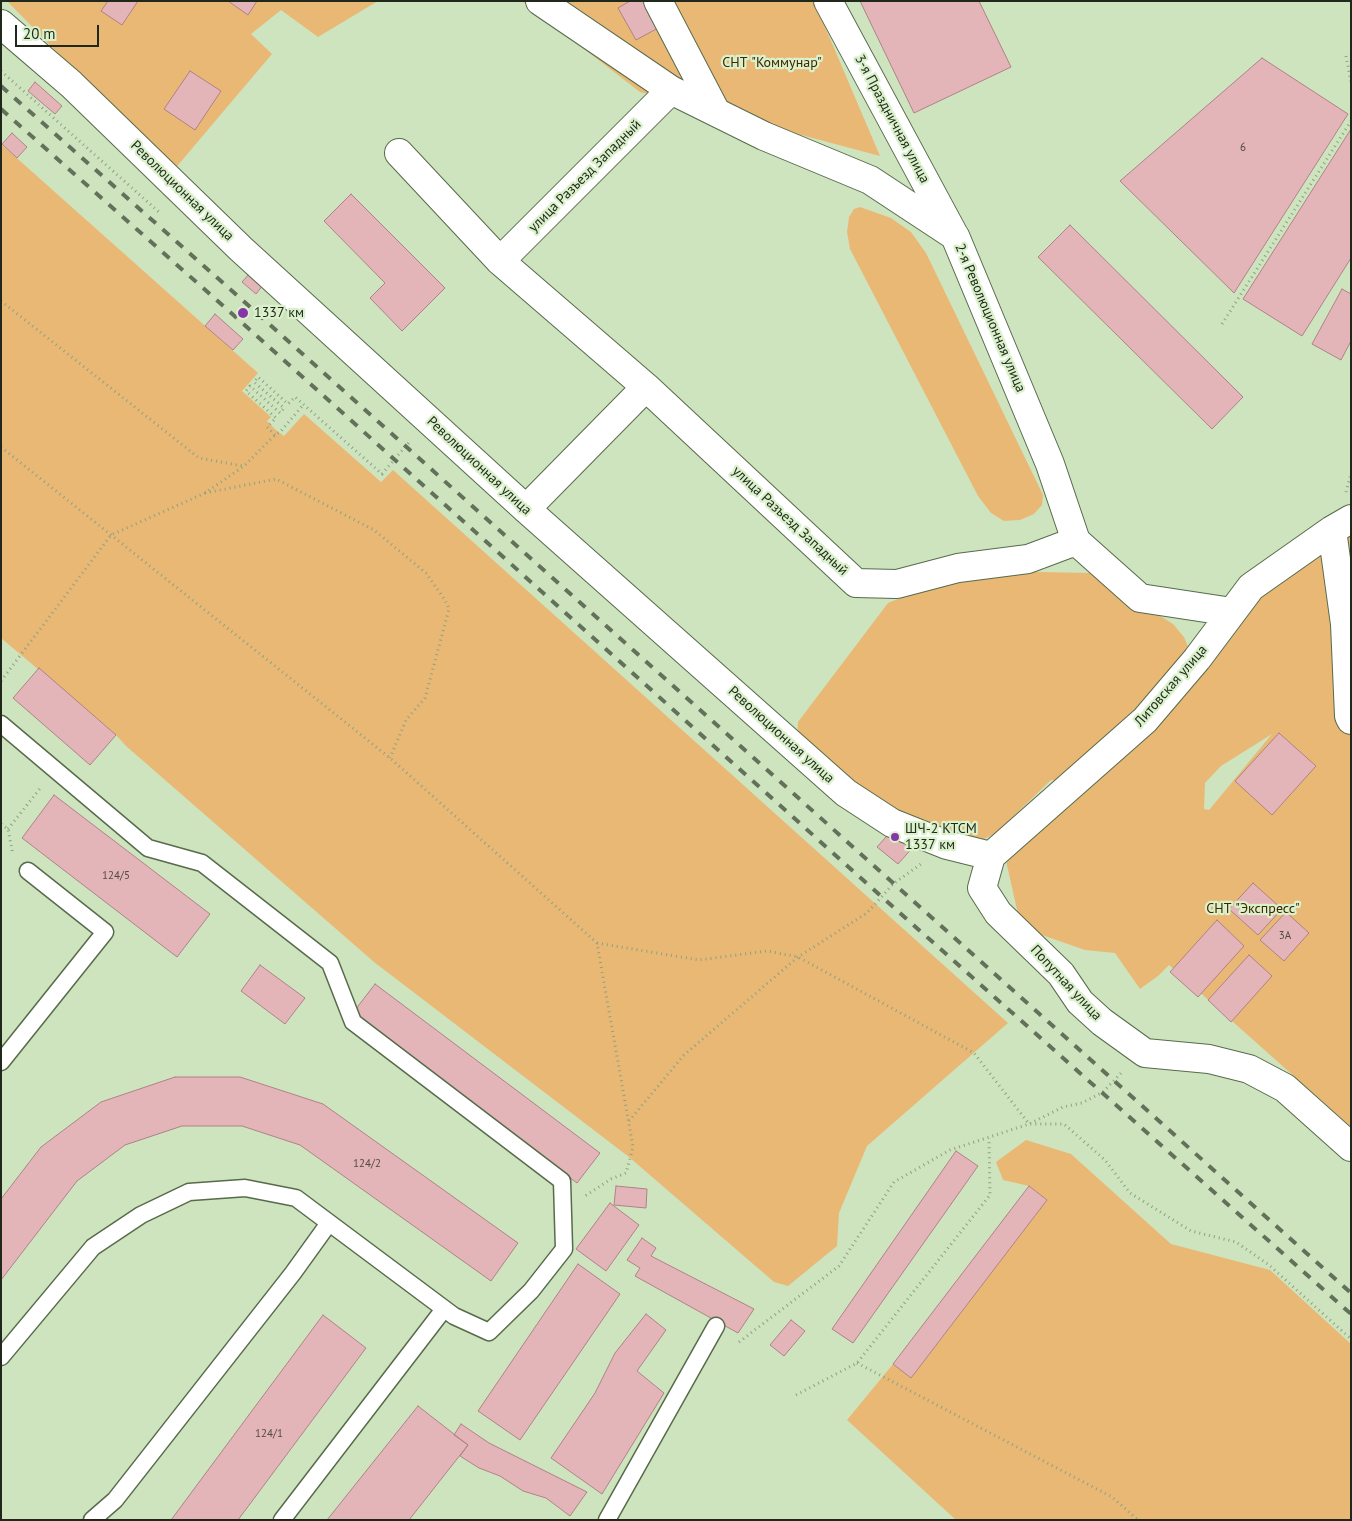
<!DOCTYPE html>
<html>
<head>
<meta charset="utf-8">
<style>
	body { margin:0 }
	#map { position:relative; width:1352px; height:1521px; overflow:hidden; background:#cde4bf; font-family:"PT Sans",sans-serif }
	canvas { display:block }
	.frame { position:absolute; inset:0; border:2px solid #1f281a; pointer-events:none }
	.scale { position:absolute; left:15px; top:25px; width:84px; height:22px; box-sizing:border-box; border:2px solid #1f281a; border-top:0; padding-left:6px; font-size:15px; line-height:18px; white-space:nowrap; color:#1f281a; -webkit-text-stroke:4px #daf1cc; paint-order:stroke }
</style>
</head>
<body>
<div id="map">
<canvas width="1352" height="1521"></canvas>
<div class="frame"></div>
<div class="scale">20 m</div>
</div>
<script>
const g = document.querySelector('canvas').getContext('2d');
g.lineJoin = 'round';
function paint(path, color) {
  g.fillStyle = color;
  g.fill(path, 'evenodd');
}
function poly(rows) {
  const path = new Path2D();
  for (const r of rows) {
    path.moveTo(r[0], r[1]);
    for (let i = 2; i < r.length; i += 2) path.lineTo(r[i], r[i + 1]);
  }
  return path;
}
function strokePath(path, color, width, dash) {
  g.strokeStyle = color;
  g.lineWidth = width;
  g.lineCap = dash ? 'butt' : 'round';
  g.setLineDash(dash || []);
  g.stroke(path);
}
function drawText(font, color, halo, rows, align = 'center') {
  g.font = font + ' "PT Sans",sans-serif';
  g.lineWidth = 4.5;
  g.setLineDash([]);
  g.textBaseline = 'middle';
  g.strokeStyle = halo;
  g.fillStyle = color;
  for (const [text, x, y, turn = 0] of rows) {
    g.save();
    g.translate(x, y);
    g.rotate((+turn || 0) * Math.PI / 180);
    g.textAlign = isNaN(turn) ? turn : align;
    if (halo) g.strokeText(text, 0, 0);
    g.fillText(text, 0, 0);
    g.restore();
  }
}
const green = poly([
	[7,1,378,1,318,37,281,10,251,34,272,54,173,171],
	[522,1,814,1,880,156,640,92],
	[1,144,258,373,242,391,271,417,267,421,276,430,284,436,304,414,381,482,393,470,1008,1023,867,1146,839,1213,837,1246,788,1286,774,1282,629,1157,374,962,126,746,116,735,1,638],
	[860,207,891,218,911,232,926,253,1043,495,1042,505,1034,514,1020,520,1004,521,991,513,978,496,850,249,847,232,849,217,854,209],
	[1351,529,1351,1127,1169,965,1158,976,1140,989,1115,953,1085,950,1039,934,1018,914,1006,861,1028,843,1073,794,1073,783,1051,780,996,833,984,839,967,841,892,823,797,740,798,722,888,603,946,580,993,571,1090,573,1129,601,1154,612,1173,624,1184,637,1190,651,1213,657,1210,610],
	[1272,734,1209,810,1204,809,1205,783,1221,766],
	[1026,1140,1071,1154,1171,1244,1270,1270,1351,1344,1351,1520,956,1520,847,1420,893,1364,911,1378,1047,1200,1029,1186,1003,1180,996,1162]
]);
const building = poly([
	[108,1,138,1,122,25,101,11,108,1],
	[228,1,257,1,248,15,228,1],
	[630,1,645,1,660,27,636,40,618,8,630,1],
	[860,1,979,1,1011,67,914,113,860,1],
	[1262,58,1348,114,1234,293,1120,181,1262,58],
	[190,71,221,91,195,130,164,109,190,71],
	[35,82,62,106,55,114,28,91,35,82],
	[1351,129,1351,258,1302,336,1243,299,1351,129],
	[12,133,27,147,17,158,2,144,12,133],
	[351,194,445,288,402,331,370,298,385,283,324,221,351,194],
	[1070,225,1243,397,1212,429,1038,257,1070,225],
	[250,273,263,285,256,294,242,282,250,273],
	[1342,289,1351,294,1351,341,1341,360,1312,344,1342,289],
	[215,314,243,339,233,350,205,326,215,314],
	[39,668,116,735,90,765,13,698,39,668],
	[1279,733,1316,766,1272,815,1235,781,1279,733],
	[54,795,210,914,177,957,22,838,54,795],
	[894,828,914,846,898,864,877,847,894,828],
	[1253,883,1282,909,1258,935,1229,909,1253,883],
	[1286,912,1309,933,1284,961,1260,940,1286,912],
	[1217,920,1244,946,1198,997,1170,972,1217,920],
	[1249,955,1272,976,1231,1022,1208,1000,1249,955],
	[260,965,305,998,285,1024,241,991,260,965],
	[375,984,600,1153,577,1183,352,1014,375,984],
	[175,1077,240,1077,323,1104,518,1243,491,1281,300,1145,242,1126,182,1126,125,1145,77,1181,1,1280,1,1199,41,1147,101,1102,175,1077],
	[956,1151,978,1166,853,1343,832,1329,956,1151],
	[616,1186,647,1189,646,1208,614,1205,616,1186],
	[1029,1186,1047,1200,911,1378,893,1364,1029,1186],
	[610,1203,639,1225,606,1271,576,1249,610,1203],
	[642,1238,656,1248,651,1256,754,1309,738,1333,635,1276,640,1268,627,1260,642,1238],
	[578,1264,620,1294,520,1440,478,1411,578,1264],
	[646,1314,666,1330,637,1371,664,1393,602,1494,551,1458,595,1393,615,1353,646,1314],
	[323,1315,366,1348,238,1520,171,1520,323,1315],
	[791,1320,805,1331,784,1356,770,1345,791,1320],
	[418,1406,468,1445,409,1520,327,1520,418,1406],
	[461,1424,489,1443,587,1492,570,1516,546,1498,523,1491,500,1476,479,1468,460,1456,468,1445,454,1435,461,1424]
]);
const path = poly([
	[1346,56,1351,82],
	[1,71,160,213],
	[1,301,199,458,243,466],
	[1222,324,1351,121],
	[275,435,267,427,276,418,246,391,250,386,280,413,284,408,254,382,258,377,288,404,295,397,382,474,411,440],
	[1,447,390,758,597,943,633,1147,626,1173,611,1179,585,1196],
	[1346,492,1351,474],
	[205,493,276,479,374,530,426,573,445,600,449,609,425,698,406,720,390,758],
	[1,681,111,535,205,493,244,466,275,435,281,431,304,404],
	[1,824,8,829,13,855],
	[8,829,42,786],
	[597,943,699,960,767,951,798,957,974,1053,1029,1124,1063,1107,1082,1103,1103,1092,1123,1071],
	[629,1121,684,1055,798,957,867,913,893,884,921,864],
	[739,1342,839,1266,894,1182,950,1150,1029,1124,1064,1124,1105,1160,1130,1193,1191,1231,1236,1242,1269,1265,1351,1339],
	[857,1363,1112,1497,1138,1520],
	[796,1395,857,1363,990,1195,989,1138]
]);
const service = poly([
	[1,724,148,848,202,863,330,963,353,1022,562,1181,564,1249,531,1291,489,1332,454,1316,296,1198,245,1188,189,1192,141,1215,93,1247,1,1357],
	[1,1062,105,932,28,871],
	[92,1520,115,1500,293,1273,329,1223],
	[282,1520,444,1309],
	[607,1520,716,1326]
]);
const minor = poly([
	[540,1,671,90,764,136,870,180,955,236,1050,464,1076,541,1140,598,1232,612],
	[658,1,716,112],
	[828,1,953,233],
	[1,24,71,84,241,249,526,509,846,793,892,823,947,845,991,856],
	[399,153,500,261,646,387,856,583,897,584,958,568,1028,559,1076,541],
	[500,261,671,90],
	[526,509,646,387],
	[1332,530,1345,624,1349,716,1351,720],
	[991,856,982,888,998,913,1061,974,1080,1002,1102,1022,1145,1053,1209,1059,1249,1069,1285,1088,1351,1147],
	[991,856,1145,720,1197,659,1251,587,1332,530,1351,519]
]);
const rail = poly([
	[1,86,249,306,1351,1293],
	[1,109,238,319,882,897,1351,1314]
]);
const markers = [
	[243,313,6,"#8537a7"],
	[895,837,5,"#8537a7"]
];
const numberNames = [
	["6",1243,148],
	["124/5",116,876],
	["3А",1285,936],
	["124/2",367,1164],
	["124/1",269,1434]
];
const parkNames = [
	["СНТ \"Коммунар\"",772,63],
	["СНТ \"Экспресс\"",1253,909]
];
const streetNames = [
	["3-я Праздничная улица",892,119,62],
	["улица Разъезд Западный",585,176,-45],
	["Революционная улица",182,191,44],
	["2-я Революционная улица",990,318,67],
	["Революционная улица",479,466,43],
	["улица Разъезд Западный",790,521,43],
	["Литовская улица",1171,686,-49],
	["Революционная улица",781,735,42],
	["Попутная улица",1066,983,47]
];
const poiNames = [
	["1337 км",254,313],
	["ШЧ-2 КТСМ",905,829],
	["1337 км",905,845]
];
paint(green, '#eab875');
paint(building, '#e4b5b8');
strokePath(building, '#ae8285', 1);
strokePath(service, '#576b4b', 19);
strokePath(minor, '#576b4b', 30);
strokePath(path, '#8ea083', 3, [1, 4]);
strokePath(service, '#fff', 16);
strokePath(minor, '#fff', 28);
strokePath(rail, '#63715a', 4, [9, 9]);
for (const [x, y, r, color] of markers) {
  const dot = new Path2D();
  dot.arc(x, y, r, 0, 2 * Math.PI);
  g.fillStyle = color;
  g.fill(dot);
  strokePath(dot, '#daf1cc', 2);
}
drawText('11px', '#504b42', null, numberNames);
drawText('14px', '#402700', '#daf1cc', parkNames);
drawText('14px', '#1f281a', '#daf1cc', streetNames);
drawText('14px', '#1f281a', '#daf1cc', poiNames, 'left');
</script>
</body>
</html>
